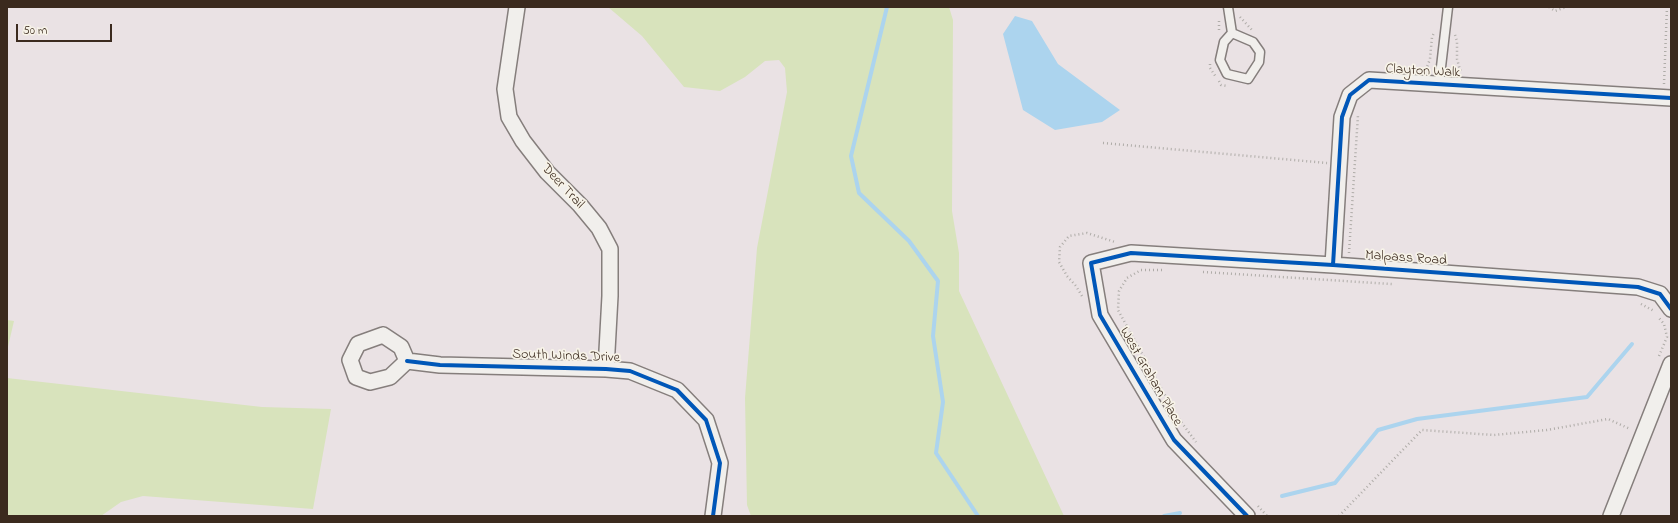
<!DOCTYPE html>
<html>
<head>
<meta charset="utf-8">
<style>
	body { margin:0 }
	#map { position:relative; width:1678px; height:523px; overflow:hidden; background:#eae2e4; font-family:"Indie Flower",sans-serif }
	canvas { display:block }
	.frame { position:absolute; inset:0; border:8px solid #3b2a1e; pointer-events:none }
	.scale { position:absolute; left:16px; top:24px; width:96px; height:18px; box-sizing:border-box; border:2px solid #3b2a1e; border-top:0; padding-left:5px; font-size:12px; line-height:14px; white-space:nowrap; color:#3b2a1e; -webkit-text-stroke:3px #f7f3e8; paint-order:stroke }
</style>
</head>
<body>
<div id="map">
<canvas width="1678" height="523"></canvas>
<div class="frame"></div>
<div class="scale">50 m</div>
</div>
<script>
const g = document.querySelector('canvas').getContext('2d');
g.lineJoin = 'round';
function paint(path, color) {
  g.fillStyle = color;
  g.fill(path, 'evenodd');
}
function poly(rows) {
  const path = new Path2D();
  for (const r of rows) {
    path.moveTo(r[0], r[1]);
    for (let i = 2; i < r.length; i += 2) path.lineTo(r[i], r[i + 1]);
  }
  return path;
}
function strokePath(path, color, width, dash) {
  g.strokeStyle = color;
  g.lineWidth = width;
  g.lineCap = dash ? 'butt' : 'round';
  g.setLineDash(dash || []);
  g.stroke(path);
}
function drawText(font, color, halo, rows, align = 'center') {
  g.font = font + ' "Indie Flower",sans-serif';
  g.lineWidth = 3.5;
  g.setLineDash([]);
  g.textBaseline = 'middle';
  g.strokeStyle = halo;
  g.fillStyle = color;
  for (const [text, x, y, turn = 0] of rows) {
    g.save();
    g.translate(x, y);
    g.rotate((+turn || 0) * Math.PI / 180);
    g.textAlign = isNaN(turn) ? turn : align;
    if (halo) g.strokeText(text, 0, 0);
    g.fillText(text, 0, 0);
    g.restore();
  }
}
const green = poly([
	[608,7,949,7,953,20,952,211,959,253,959,291,1064,516,751,516,747,505,745,398,757,248,787,92,785,68,779,60,765,61,745,77,720,91,684,87,642,36],
	[7,320,14,321,7,351],
	[7,378,262,407,331,409,313,509,143,496,121,502,101,516,7,516]
]);
const water = poly([
	[1015,16,1032,21,1058,64,1120,110,1102,122,1055,130,1023,110,1003,34]
]);
const stream = poly([
	[887,7,851,156,859,193,909,241,938,281,933,336,943,402,936,453,978,516],
	[1282,496,1335,483,1378,430,1417,419,1587,397,1632,344],
	[1164,516,1180,513]
]);
const path = poly([
	[1549,7,1555,11,1566,7],
	[1240,17,1252,30],
	[1219,21,1219,32],
	[1455,35,1457,41,1457,59,1460,70,1463,73],
	[1210,64,1210,68,1216,77],
	[1426,70,1430,59,1432,37,1434,33],
	[1219,81,1221,85,1227,86],
	[1664,84,1667,7],
	[1103,143,1327,163],
	[1349,253,1358,115],
	[1162,270,1141,270,1127,278,1119,291,1118,310,1166,397],
	[1203,272,1392,284],
	[1082,296,1076,286,1067,276,1059,262,1060,247,1069,236,1087,233,1115,242],
	[1641,304,1654,311],
	[1659,356,1667,337,1664,324,1659,318],
	[1179,419,1196,442],
	[1258,506,1267,516],
	[1339,516,1422,430,1494,435,1547,430,1608,419,1630,429]
]);
const service = poly([
	[1228,7,1232,33,1224,42,1220,60,1227,74,1248,79,1259,62,1260,52,1253,42,1232,33],
	[1439,84,1448,7]
]);
const minor = poly([
	[517,7,505,89,509,117,523,141,547,172,580,205,599,228,610,249,610,296,606,369],
	[1333,265,1342,117,1350,95,1369,80,1671,98],
	[383,335,401,347,407,361,390,377,370,382,356,377,350,360,358,344,383,335],
	[407,361,440,365,606,369,630,371,677,390,706,420,720,463,713,516],
	[1247,516,1174,440,1100,315,1091,263,1131,253,1333,265,1638,287,1660,294,1671,309],
	[1611,516,1671,364]
]);
const cycleway = poly([
	[1333,265,1342,117,1350,95,1369,80,1671,98],
	[407,361,440,365,606,369,630,371,677,390,706,420,720,463,713,516],
	[1247,516,1174,440,1100,315,1091,263,1131,253,1333,265,1638,287,1660,294,1671,309]
]);
const streetNames = [
	["Clayton Walk",1423,72,3],
	["Deer Trail",562,187,47],
	["Malpass Road",1406,259,4],
	["South Winds Drive",566,357,2],
	["West Graham Place",1150,377,60]
];
paint(green, '#d8e3bc');
paint(water, '#acd4ee');
strokePath(stream, '#acd4ee', 4);
strokePath(service, '#857e7c', 11);
strokePath(minor, '#857e7c', 18);
strokePath(path, '#afaca8', 2.5, [1, 3]);
strokePath(service, '#f1efec', 8);
strokePath(minor, '#f1efec', 15);
strokePath(cycleway, '#0057b8', 4);
drawText('14px', '#3b2a1e', '#f7f3e8', streetNames);
</script>
</body>
</html>
